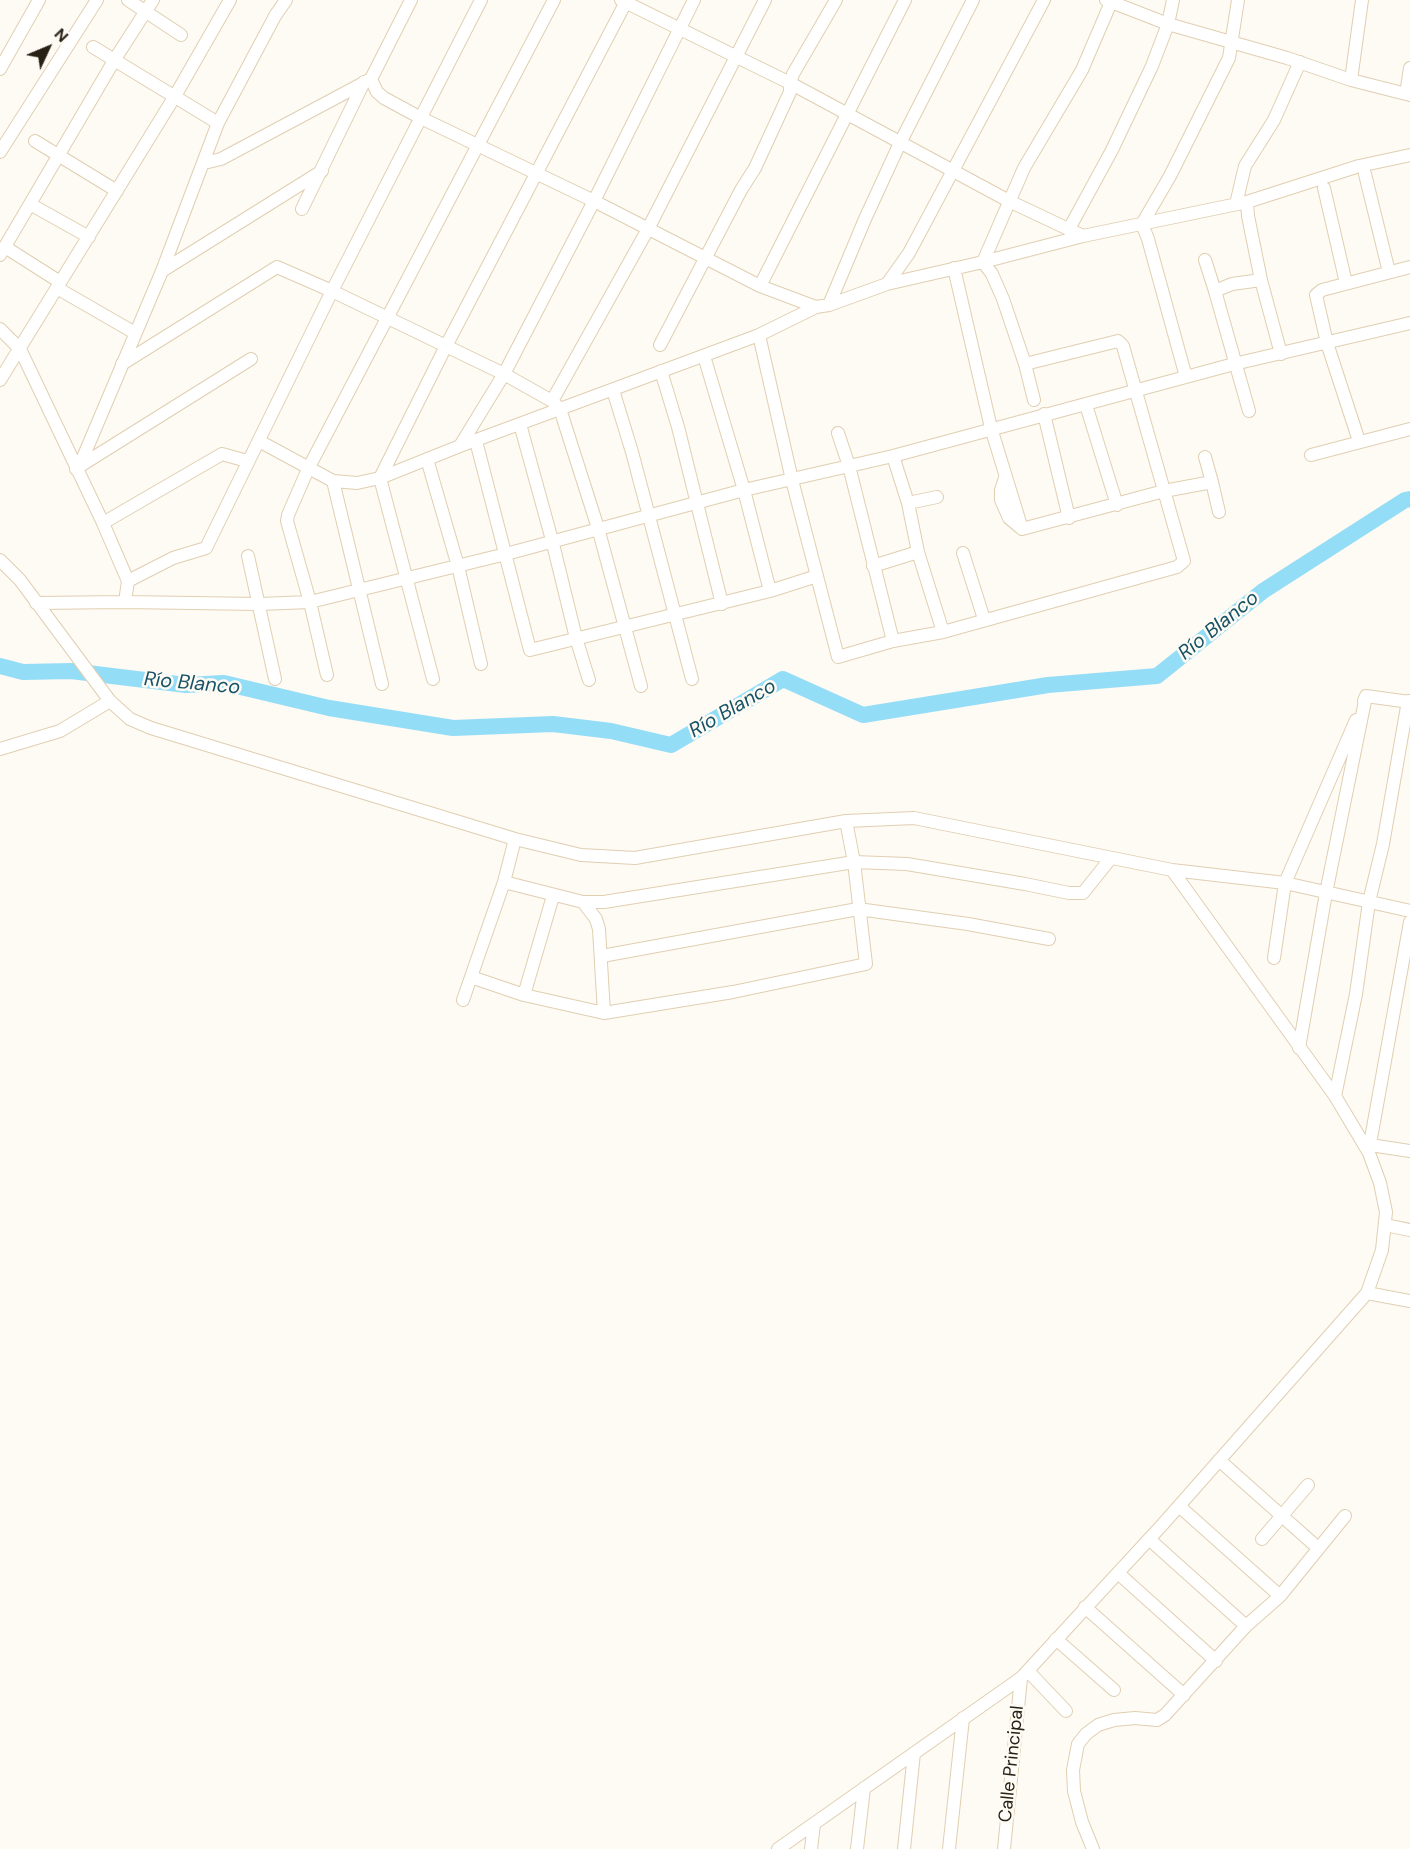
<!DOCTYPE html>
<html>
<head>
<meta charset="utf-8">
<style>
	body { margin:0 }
	#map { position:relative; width:1410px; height:1849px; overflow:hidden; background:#fefaf4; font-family:"DM Sans",sans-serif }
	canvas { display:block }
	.north { position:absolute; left:18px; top:18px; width:60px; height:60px; -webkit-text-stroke:4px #fefaf4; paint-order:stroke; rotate:46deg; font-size:16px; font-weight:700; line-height:24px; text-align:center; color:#272015 }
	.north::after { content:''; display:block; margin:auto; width:21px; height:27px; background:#272015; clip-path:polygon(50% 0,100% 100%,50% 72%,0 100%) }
</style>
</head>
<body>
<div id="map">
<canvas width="1410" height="1849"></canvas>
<div class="north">N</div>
</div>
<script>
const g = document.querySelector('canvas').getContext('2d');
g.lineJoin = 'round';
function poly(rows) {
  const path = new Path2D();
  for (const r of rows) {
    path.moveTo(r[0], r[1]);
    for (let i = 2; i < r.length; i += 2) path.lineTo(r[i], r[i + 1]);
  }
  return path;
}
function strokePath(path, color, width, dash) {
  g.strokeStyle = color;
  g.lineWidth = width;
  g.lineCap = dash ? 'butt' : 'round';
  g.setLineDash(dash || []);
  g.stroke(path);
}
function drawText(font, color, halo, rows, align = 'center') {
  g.font = font + ' "DM Sans",sans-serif';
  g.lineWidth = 5;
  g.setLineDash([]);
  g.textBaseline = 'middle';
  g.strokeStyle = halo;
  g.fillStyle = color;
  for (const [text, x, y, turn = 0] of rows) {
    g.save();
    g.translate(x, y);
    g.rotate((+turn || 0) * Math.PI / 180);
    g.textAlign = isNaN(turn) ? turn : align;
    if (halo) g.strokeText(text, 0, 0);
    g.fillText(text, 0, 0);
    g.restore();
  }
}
const river = poly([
	[0,666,23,672,71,671,186,685,224,683,329,708,453,728,553,724,611,731,671,745,783,679,863,715,1048,685,1157,676,1263,591,1405,500,1410,499]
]);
const minor = poly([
	[128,0,181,35],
	[621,0,790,83,1009,201,1083,236],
	[1106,0,1168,24,1287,58,1351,80,1410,95],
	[93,47,218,123],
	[0,69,39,0],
	[371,79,411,0],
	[1351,80,1362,0],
	[1406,94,1410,68],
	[35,141,117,191],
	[0,152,97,0],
	[204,163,221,159,371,79,377,92,384,98,421,118,594,201,760,286,816,307],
	[1365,174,1389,272],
	[1324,188,1346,283],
	[1247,202,1248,216,1261,280,1232,284,1215,291,1249,411],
	[30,204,89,237],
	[1236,204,1245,166,1274,120,1300,62],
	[302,209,364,82],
	[1069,229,1112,150,1152,66,1168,24,1173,0],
	[5,247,60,282],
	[0,255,115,59,153,0],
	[1205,260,1215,291],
	[954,268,991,428,1022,529],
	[162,271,322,171],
	[1261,280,1281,354],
	[887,284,909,253,1044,0],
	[760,286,905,0],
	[57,288,135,333],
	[829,305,865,219,900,143,973,0],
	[0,329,20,349,103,523,128,581,125,602],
	[759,335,792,480,838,657,893,641,943,632,1177,567,1184,561,1123,346,1118,341,1025,364,1003,299,992,274,983,262,1024,168,1082,70,1112,0],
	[660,345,741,190,755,168,790,92,790,83,793,74,836,0],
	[704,356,744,490,770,591],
	[122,364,277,267,332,291,504,374,552,401,560,409,598,528,641,686],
	[1025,364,1034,400],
	[661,371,678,427,722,604],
	[1186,377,1148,239,1142,224,1170,176,1229,58,1238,0],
	[0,380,175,96,230,0],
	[613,390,632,452,692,679],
	[552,401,648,229,765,0],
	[1086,405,1117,505],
	[1044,414,1069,518],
	[520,424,552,540,576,638,589,680],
	[838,433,849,466,893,641],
	[259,441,333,481,357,483,380,478,460,446,759,335,816,307,829,305,887,284,983,262,1083,236,1247,202,1359,166,1410,155],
	[476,441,530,650,770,591,817,576],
	[1359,441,1327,343,1316,295,1322,290,1410,267],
	[460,446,504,374,594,201,694,0],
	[1311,455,1410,429],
	[893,456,908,503,918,552,943,632],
	[427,459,458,566,481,664],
	[80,466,251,359],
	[76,469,79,467,162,271,218,123,275,16,286,0],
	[1005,478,1001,490,1001,500,1009,518,1021,528],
	[333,481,382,684],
	[1212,482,1219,512],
	[908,503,937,497],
	[103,523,222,454,247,461],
	[1022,529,1164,491,1212,482,1205,457],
	[963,553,984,619],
	[248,556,275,679],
	[0,560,20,580,110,701,130,719,151,728,515,839,581,855,635,858,846,821,914,818,1172,870,1285,883,1410,911],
	[873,566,918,552],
	[128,581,173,558,206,548,332,291,481,0],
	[36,603,125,602,259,604,310,602,506,554,744,490,893,456,1234,364,1410,323],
	[327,675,310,602,287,521,288,515,308,469,554,0],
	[433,679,380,478,445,348,627,0],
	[1364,701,1366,696,1410,702],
	[0,749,60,731,110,701],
	[504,882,583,902,604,902,854,862,907,864,1025,884,1069,893,1083,893,1111,858],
	[583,902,596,919,599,929,604,1013],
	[602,956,858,909,968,924,1049,939],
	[1274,958,1285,883,1356,720],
	[471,977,524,995,604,1013,733,992,866,964,854,862,846,821],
	[524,995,553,896],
	[463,1000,504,882,515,839],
	[1299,1048,1326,893,1366,696],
	[1335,1096,1356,994,1369,902,1383,844,1408,701],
	[1364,1144,1410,1151],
	[1370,1144,1410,922],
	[1385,1225,1410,1230],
	[1367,1293,1410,1301],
	[1219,1460,1318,1548],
	[1179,1506,1280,1596],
	[1149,1539,1246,1626],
	[1262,1539,1308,1485],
	[1118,1573,1216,1661],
	[1085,1607,1184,1695],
	[1056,1639,1114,1690],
	[1028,1671,1066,1711],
	[778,1849,1021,1678,1163,1524,1367,1293,1382,1250,1386,1212,1380,1183,1369,1153,1335,1096,1172,870],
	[811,1849,814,1824],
	[857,1849,864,1788],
	[904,1849,914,1753],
	[949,1849,963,1718],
	[1004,1849,1021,1678],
	[1093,1849,1082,1822,1074,1791,1073,1770,1078,1744,1086,1734,1098,1725,1114,1720,1135,1718,1157,1720,1165,1715,1246,1626,1280,1596,1345,1516]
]);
const streetNames = [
	["Calle Principal",1012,1764,-84]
];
const waterNames = [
	["Río Blanco",1219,626,-39],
	["Río Blanco",192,684,5],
	["Río Blanco",733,709,-30]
];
strokePath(river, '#94ddf7', 16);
strokePath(minor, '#e0cfb1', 14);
strokePath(minor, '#fff', 12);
drawText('18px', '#272015', '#fefaf4', streetNames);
drawText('italic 20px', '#175366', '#fefaf4', waterNames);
</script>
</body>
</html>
